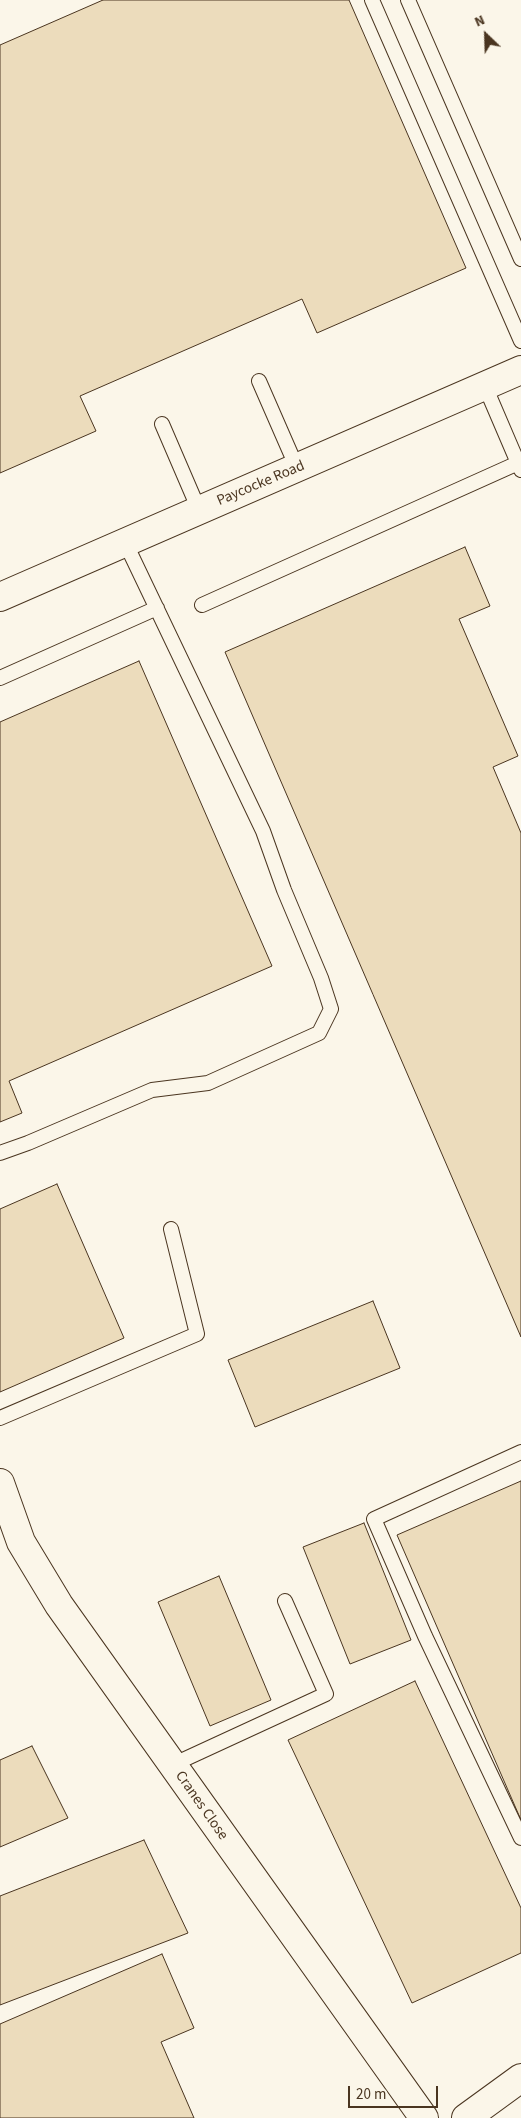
<!DOCTYPE html>
<html>
<head>
<meta charset="utf-8">
<style>
	body { margin:0 }
	#map { position:relative; width:521px; height:2118px; overflow:hidden; background:#fbf6e9; font-family:"Source Sans 3",sans-serif }
	canvas { display:block }
	.north { position:absolute; left:461px; top:10px; width:50px; height:50px; -webkit-text-stroke:4px #fbf6e9; paint-order:stroke; rotate:336deg; font-size:14px; font-weight:700; line-height:20px; text-align:center; color:#4a3520 }
	.north::after { content:''; display:block; margin:auto; width:18px; height:22px; background:#4a3520; clip-path:polygon(50% 0,100% 100%,50% 72%,0 100%) }
	.scale { position:absolute; left:348px; top:2086px; width:90px; height:22px; box-sizing:border-box; border:2px solid #4a3520; border-top:0; padding-left:6px; font-size:15px; line-height:18px; white-space:nowrap; color:#4a3520; -webkit-text-stroke:4px #fbf6e9; paint-order:stroke }
</style>
</head>
<body>
<div id="map">
<canvas width="521" height="2118"></canvas>
<div class="north">N</div>
<div class="scale">20 m</div>
</div>
<script>
const g = document.querySelector('canvas').getContext('2d');
g.lineJoin = 'round';
function paint(path, color) {
  g.fillStyle = color;
  g.fill(path, 'evenodd');
}
function poly(rows) {
  const path = new Path2D();
  for (const r of rows) {
    path.moveTo(r[0], r[1]);
    for (let i = 2; i < r.length; i += 2) path.lineTo(r[i], r[i + 1]);
  }
  return path;
}
function strokePath(path, color, width, dash) {
  g.strokeStyle = color;
  g.lineWidth = width;
  g.lineCap = dash ? 'butt' : 'round';
  g.setLineDash(dash || []);
  g.stroke(path);
}
function drawText(font, color, halo, rows, align = 'center') {
  g.font = font + ' "Source Sans 3",sans-serif';
  g.lineWidth = 4;
  g.setLineDash([]);
  g.textBaseline = 'middle';
  g.strokeStyle = halo;
  g.fillStyle = color;
  for (const [text, x, y, turn = 0] of rows) {
    g.save();
    g.translate(x, y);
    g.rotate((+turn || 0) * Math.PI / 180);
    g.textAlign = isNaN(turn) ? turn : align;
    if (halo) g.strokeText(text, 0, 0);
    g.fillText(text, 0, 0);
    g.restore();
  }
}
const building = poly([
	[103,0,349,0,466,268,317,333,302,299,80,396,96,431,0,473,0,45,103,0],
	[465,547,490,606,459,619,518,756,493,767,521,833,521,1337,225,652,465,547],
	[139,661,272,966,9,1081,22,1113,0,1122,0,722,139,661],
	[57,1184,124,1338,0,1392,0,1209,57,1184],
	[373,1301,400,1368,255,1427,228,1360,373,1301],
	[521,1481,521,1820,397,1535,521,1481],
	[364,1523,411,1640,350,1664,303,1547,364,1523],
	[219,1576,271,1700,210,1726,158,1602,219,1576],
	[415,1681,521,1908,521,1953,412,2003,288,1740,415,1681],
	[32,1746,68,1818,0,1847,0,1760,32,1746],
	[144,1840,188,1933,0,2005,0,1896,144,1840],
	[162,1954,194,2028,161,2042,194,2118,0,2118,0,2024,162,1954]
]);
const service = poly([
	[372,0,521,341],
	[408,0,521,259],
	[259,381,297,468],
	[485,386,521,470],
	[162,424,199,510],
	[202,605,518,463],
	[0,678,157,608],
	[0,1153,28,1143,152,1090,208,1083,319,1033,331,1009,321,978,284,890,263,831,125,542],
	[0,1418,197,1334,171,1229],
	[521,1452,374,1519,425,1636,521,1838],
	[172,1765,326,1694,285,1601]
]);
const minor = poly([
	[0,1483,21,1542,59,1605,424,2118]
]);
const tertiary = poly([
	[0,597,521,370]
]);
const primary = poly([
	[466,2118,521,2078]
]);
const streetNames = [
	["Paycocke Road",261,484,-23],
	["Cranes Close",201,1806,55]
];
paint(building, '#ecdcbc');
strokePath(building, '#4a3520', 1);
strokePath(service, '#4a3520', 16);
strokePath(minor, '#4a3520', 30);
strokePath(tertiary, '#4a3520', 30);
strokePath(primary, '#4a3520', 30);
strokePath(service, '#fbf6e9', 14);
strokePath(minor, '#fbf6e9', 28);
strokePath(tertiary, '#fbf6e9', 28);
strokePath(primary, '#fbf6e9', 28);
drawText('15px', '#4a3520', '#fbf6e9', streetNames);
</script>
</body>
</html>
